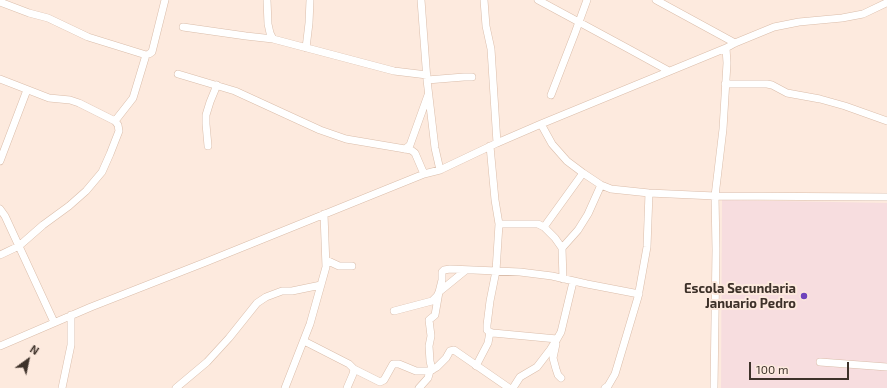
<!DOCTYPE html>
<html>
<head>
<meta charset="utf-8">
<style>
	body { margin:0 }
	#map { position:relative; width:887px; height:388px; overflow:hidden; background:#fdeade; font-family:"Exo 2",sans-serif }
	canvas { display:block }
	.north { position:absolute; left:8px; top:340px; width:40px; height:40px; -webkit-text-stroke:3px #fdeade; paint-order:stroke; rotate:33deg; font-size:11px; font-weight:700; line-height:16px; text-align:center; color:#3e322a }
	.north::after { content:''; display:block; margin:auto; width:14px; height:18px; background:#3e322a; clip-path:polygon(50% 0,100% 100%,50% 72%,0 100%) }
	.scale { position:absolute; left:749px; top:362px; width:100px; height:18px; box-sizing:border-box; border:2px solid #3e322a; border-top:0; padding-left:5px; font-size:12px; line-height:14px; white-space:nowrap; color:#3e322a; -webkit-text-stroke:3px #fdeade; paint-order:stroke }
</style>
</head>
<body>
<div id="map">
<canvas width="887" height="388"></canvas>
<div class="north">N</div>
<div class="scale">100 m</div>
</div>
<script>
const g = document.querySelector('canvas').getContext('2d');
g.lineJoin = 'round';
function paint(path, color) {
  g.fillStyle = color;
  g.fill(path, 'evenodd');
}
function poly(rows) {
  const path = new Path2D();
  for (const r of rows) {
    path.moveTo(r[0], r[1]);
    for (let i = 2; i < r.length; i += 2) path.lineTo(r[i], r[i + 1]);
  }
  return path;
}
function strokePath(path, color, width, dash) {
  g.strokeStyle = color;
  g.lineWidth = width;
  g.lineCap = dash ? 'butt' : 'round';
  g.setLineDash(dash || []);
  g.stroke(path);
}
function drawText(font, color, halo, rows, align = 'center') {
  g.font = font + ' "Exo 2",sans-serif';
  g.lineWidth = 4;
  g.setLineDash([]);
  g.textBaseline = 'middle';
  g.strokeStyle = halo;
  g.fillStyle = color;
  for (const [text, x, y, turn = 0] of rows) {
    g.save();
    g.translate(x, y);
    g.rotate((+turn || 0) * Math.PI / 180);
    g.textAlign = isNaN(turn) ? turn : align;
    if (halo) g.strokeText(text, 0, 0);
    g.fillText(text, 0, 0);
    g.restore();
  }
}
const education = poly([
	[722,200,887,203,887,388,721,388]
]);
const minor = poly([
	[267,0,268,24,270,33,273,39,394,71,427,75],
	[421,0,427,80,435,148,440,170],
	[484,0,486,26,491,49,497,143],
	[538,0,627,48,669,71],
	[656,0,735,43],
	[0,2,29,13,48,18,88,37,146,55,149,54,152,52,165,0],
	[183,27,246,36,273,39],
	[306,48,309,23,310,0],
	[178,74,235,91,320,130,346,139,411,150,415,153,424,174],
	[0,79,49,98,70,100,79,103,115,121,118,125,119,131,110,154,102,172,86,191,69,206,43,225,19,246,0,255],
	[427,80,464,77,472,77],
	[725,84,767,84,772,85,787,93,820,99,845,106,887,121],
	[551,95,575,33,587,0],
	[115,121,133,98,146,55],
	[541,124,552,144,567,161,583,173,601,185,611,189,649,193,715,196,887,197],
	[208,146,206,124,206,115,210,102,217,85],
	[490,146,495,200,499,224,496,271,490,301,487,325,487,330,490,332,493,333,557,339],
	[405,149,410,145,428,95],
	[0,161,27,90],
	[0,209,5,216,54,322],
	[499,224,538,224,544,227,555,238,562,248,563,279],
	[544,227,583,173],
	[562,248,578,230,588,214,601,185],
	[326,260,339,266,352,266],
	[394,311,432,301,437,296,439,292,442,280,442,272,444,270,450,269,520,272,552,276,587,284,639,294],
	[304,341,349,364,354,369,353,374,347,388],
	[556,344,553,358,556,369,558,375,561,378],
	[0,346,91,307,206,262,424,174,440,170,497,143,541,124,726,48,735,43,774,27,799,22,842,18,863,14,886,3,887,3],
	[820,362,887,367],
	[476,366,488,343,490,332],
	[354,369,380,382,384,380,393,364,399,364,416,371,430,371,428,378,419,388],
	[432,370,430,361,429,346,431,336,429,320,435,315,439,292,466,270],
	[430,371,437,367,446,358,450,351,454,350,509,388],
	[62,388,71,345,71,315],
	[176,388,207,362,229,338,257,303,266,297,282,291,292,291,321,285],
	[285,388,310,324,326,267,324,214],
	[513,388,520,377,537,367,550,350,557,339,561,332,573,282],
	[605,388,608,386,615,374,638,297,647,247,649,193],
	[714,388,716,250,715,196,723,129,727,63,726,48]
]);
const markers = [
	[804,296,4,"#6f44bc"]
];
const poiNames = [
	["Escola Secundaria",796,289],
	["Januario Pedro",796,304]
];
paint(education, '#f7dddf');
strokePath(minor, '#dabdaa', 8);
strokePath(minor, '#fff', 7);
for (const [x, y, r, color] of markers) {
  const dot = new Path2D();
  dot.arc(x, y, r, 0, 2 * Math.PI);
  g.fillStyle = color;
  g.fill(dot);
  strokePath(dot, '#fdeade', 1.5);
}
drawText('bold 13px', '#3e322a', '#fdeade', poiNames, 'right');
</script>
</body>
</html>
